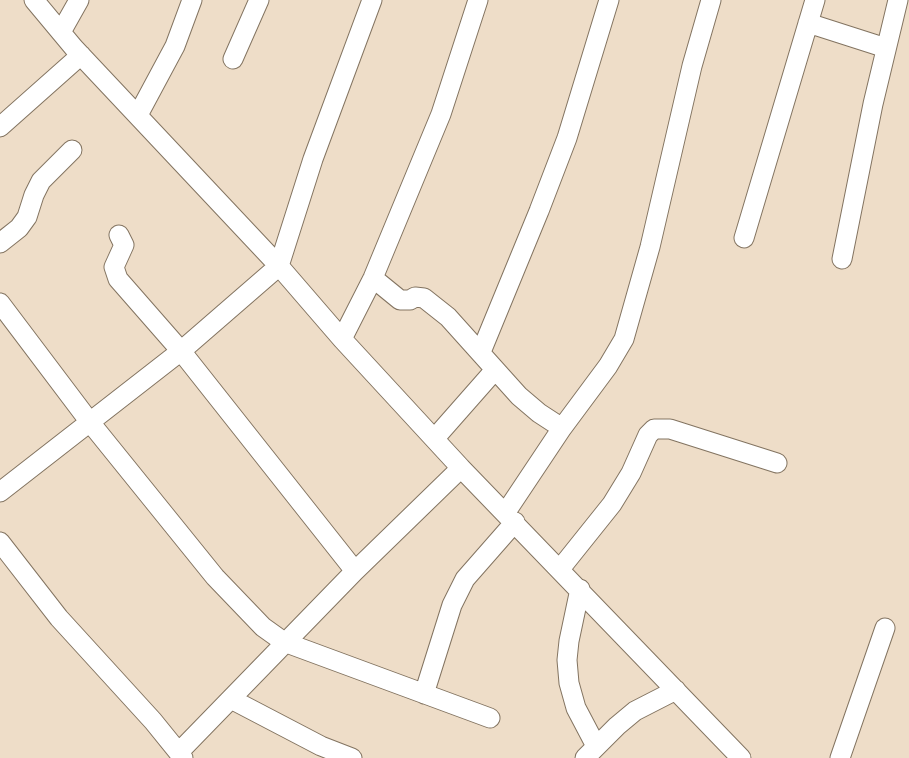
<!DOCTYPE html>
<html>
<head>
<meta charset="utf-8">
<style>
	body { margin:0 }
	canvas { display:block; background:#eeddc8 }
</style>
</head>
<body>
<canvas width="909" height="758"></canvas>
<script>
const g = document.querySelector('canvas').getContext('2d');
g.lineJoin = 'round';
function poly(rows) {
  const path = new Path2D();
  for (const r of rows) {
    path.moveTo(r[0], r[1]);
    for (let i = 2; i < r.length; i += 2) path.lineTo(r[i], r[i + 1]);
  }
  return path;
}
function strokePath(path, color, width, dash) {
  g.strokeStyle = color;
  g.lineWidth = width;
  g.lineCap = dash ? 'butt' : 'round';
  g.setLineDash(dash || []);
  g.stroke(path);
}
const street = poly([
	[34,0,74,48,279,266,342,339,461,468,741,758],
	[808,23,886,48],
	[61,32,79,0],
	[233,59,259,0],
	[138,115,175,46,192,0],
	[0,127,81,55],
	[119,235,124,245,114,267,118,279,181,351,355,571],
	[744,238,815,0],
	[0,243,19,228,27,217,34,195,41,181,72,150],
	[842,259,873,104,898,0],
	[373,278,400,300,410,300,415,297,424,298,448,317,519,396,539,413,562,428],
	[0,303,89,421,215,577,263,627,284,642,490,718],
	[342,339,373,278,441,114,478,0],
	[481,352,539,211,567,138,609,0],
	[435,438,494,371],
	[0,492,181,351,279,266,313,159,372,0],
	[506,512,562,428,608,366,624,339,650,247,692,66,711,0],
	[0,542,59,618,153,721,183,758],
	[560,569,612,504,631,473,648,435,654,429,670,429,777,463],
	[580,589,569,641,567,660,569,683,576,708,596,746],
	[424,694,452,605,465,579,515,522],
	[231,699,321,746,352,758],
	[179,752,355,571,461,468],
	[585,758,617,726,635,711,676,690],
	[840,758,885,628]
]);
strokePath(street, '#837461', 21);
strokePath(street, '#fff', 19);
</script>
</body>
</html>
